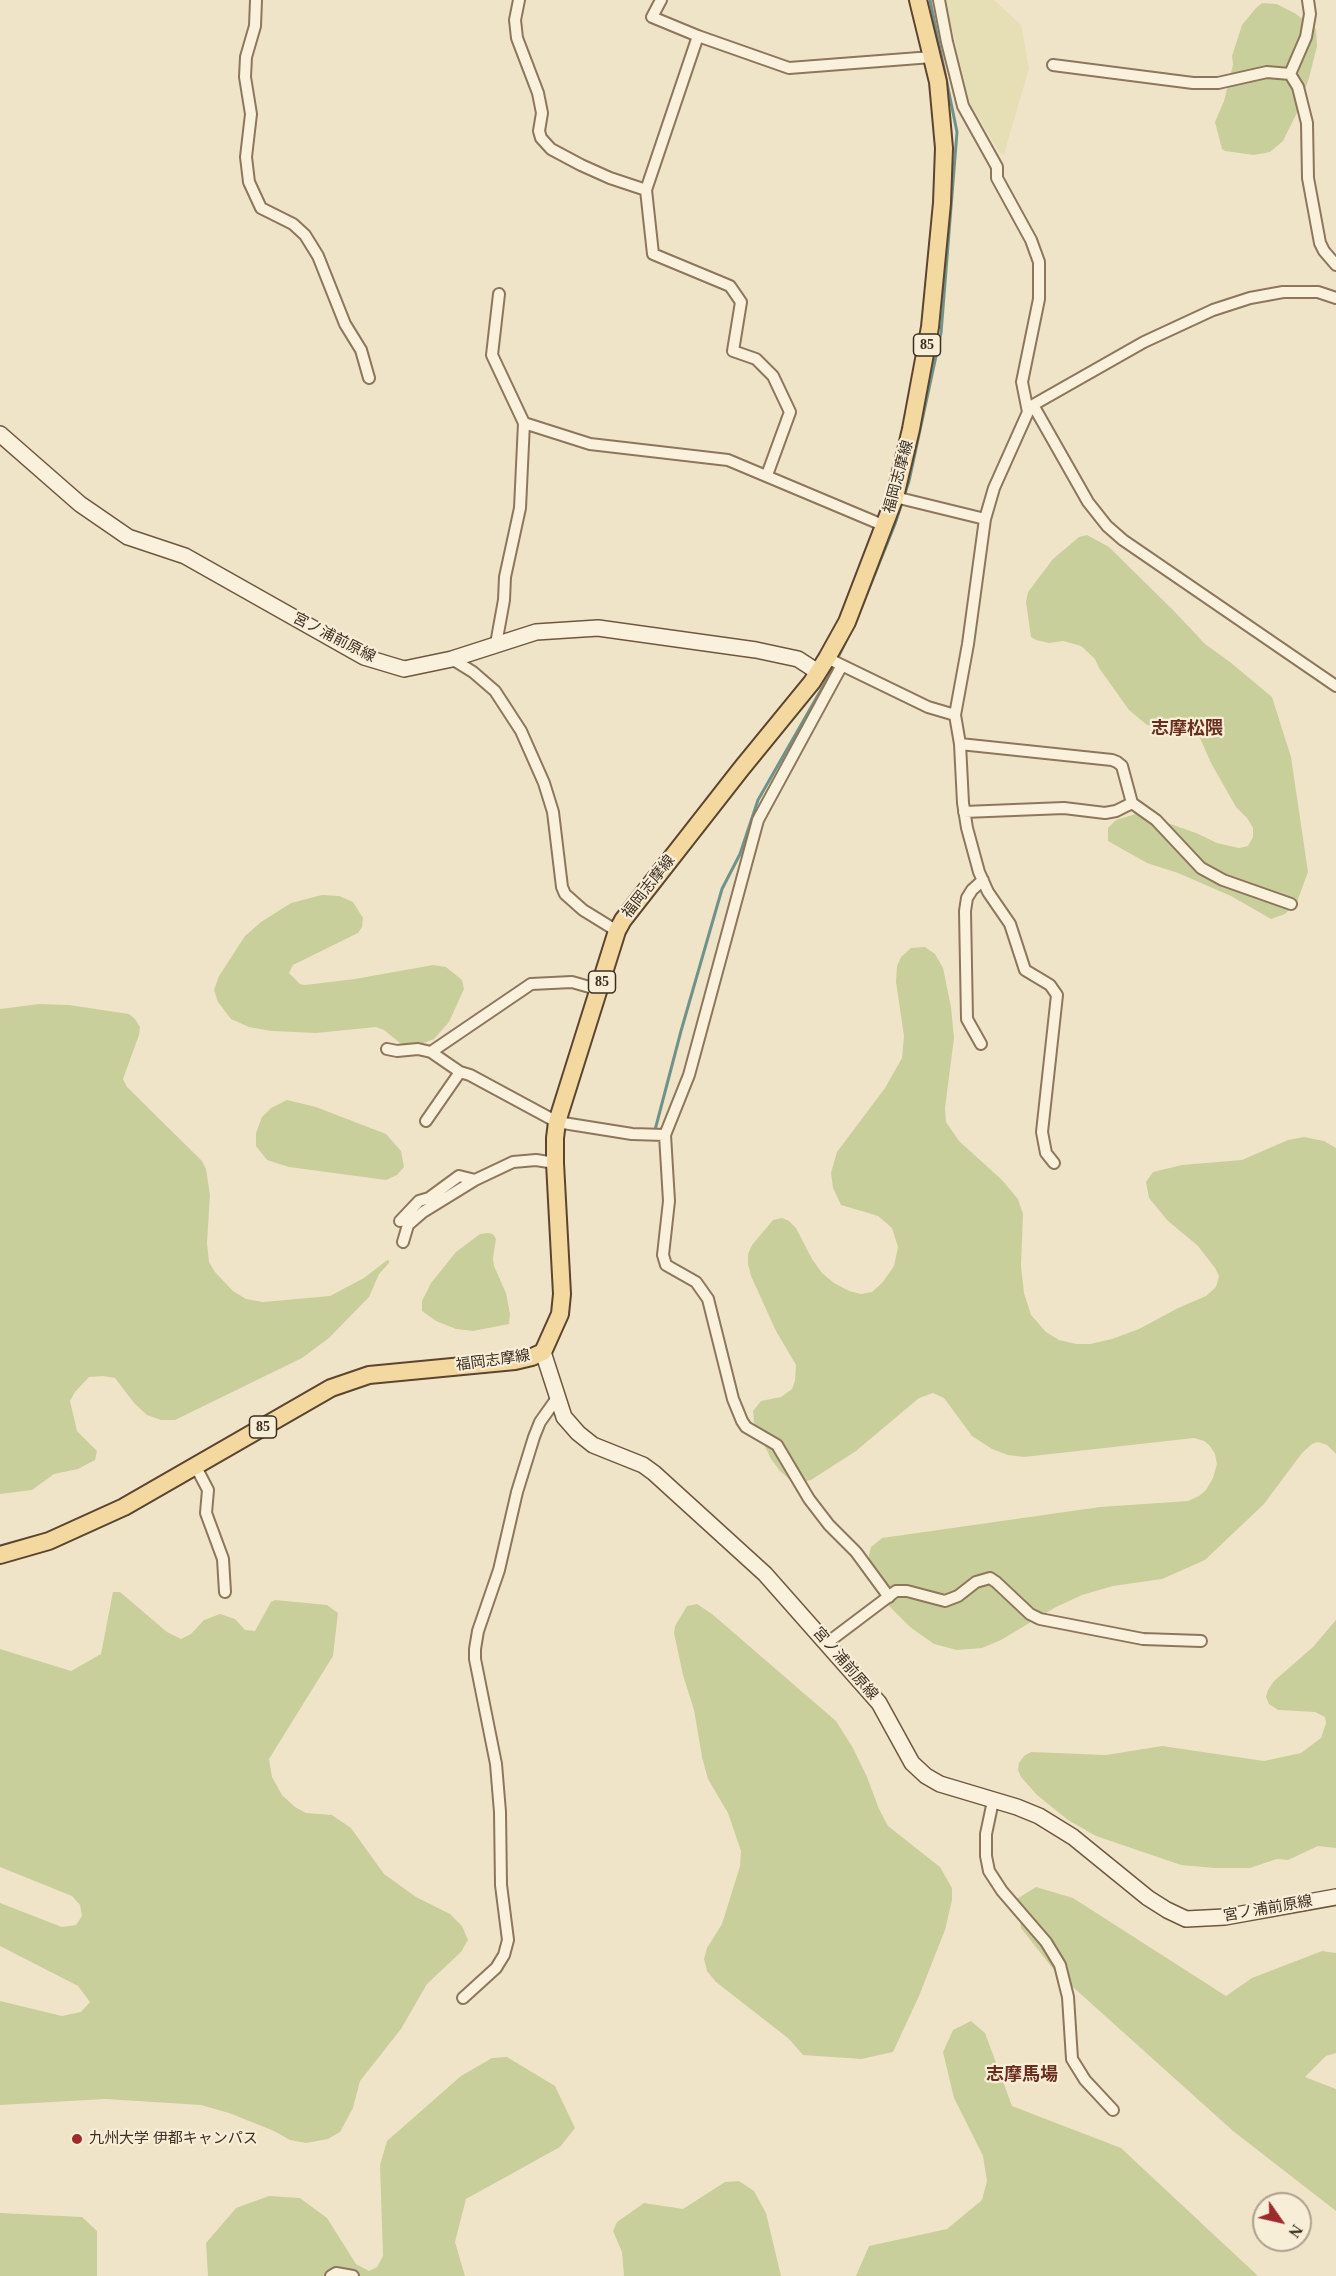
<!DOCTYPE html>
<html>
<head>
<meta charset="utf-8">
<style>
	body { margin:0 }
	#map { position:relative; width:1336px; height:2276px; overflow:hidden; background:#f0e4c8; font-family:"Times New Roman",serif }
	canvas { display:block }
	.north { position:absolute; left:1252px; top:2192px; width:60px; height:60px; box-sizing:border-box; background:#f7eed8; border:2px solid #ada18e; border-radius:50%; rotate:124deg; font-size:16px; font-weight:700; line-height:24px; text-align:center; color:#3d2e20 }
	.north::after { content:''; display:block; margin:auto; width:21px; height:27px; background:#9e2a2b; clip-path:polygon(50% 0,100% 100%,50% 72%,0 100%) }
</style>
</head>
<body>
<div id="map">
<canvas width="1336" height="2276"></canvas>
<div class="north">N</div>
</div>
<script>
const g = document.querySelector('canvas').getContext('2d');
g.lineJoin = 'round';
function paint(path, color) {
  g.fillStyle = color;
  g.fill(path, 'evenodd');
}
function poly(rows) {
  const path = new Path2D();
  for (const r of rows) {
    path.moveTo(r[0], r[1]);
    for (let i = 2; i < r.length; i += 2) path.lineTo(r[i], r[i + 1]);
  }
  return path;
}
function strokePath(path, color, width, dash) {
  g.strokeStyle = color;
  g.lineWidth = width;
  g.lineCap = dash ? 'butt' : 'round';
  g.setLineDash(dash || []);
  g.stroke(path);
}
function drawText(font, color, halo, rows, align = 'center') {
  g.font = font + ' "Times New Roman","Noto Sans JP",serif';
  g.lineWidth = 4.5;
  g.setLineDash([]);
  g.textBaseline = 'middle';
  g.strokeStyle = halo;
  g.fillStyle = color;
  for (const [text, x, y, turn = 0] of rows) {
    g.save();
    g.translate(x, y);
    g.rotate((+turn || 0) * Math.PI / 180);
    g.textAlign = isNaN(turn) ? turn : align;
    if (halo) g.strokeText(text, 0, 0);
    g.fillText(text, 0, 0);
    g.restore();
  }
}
const farmland = poly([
	[945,0,994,0,1021,25,1029,68,1004,154,1000,153,970,104]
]);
const green = poly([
	[1262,3,1277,4,1296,14,1316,29,1317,46,1309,78,1296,115,1283,141,1270,152,1254,155,1225,151,1222,149,1215,122,1224,101,1233,65,1232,56,1242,25,1256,8],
	[1087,535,1109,547,1174,611,1205,644,1230,662,1272,697,1291,757,1308,872,1297,902,1285,914,1271,919,1231,896,1178,873,1147,863,1108,841,1108,828,1116,820,1139,813,1196,833,1217,843,1239,848,1248,846,1253,837,1253,828,1247,818,1236,807,1211,763,1200,738,1176,726,1147,725,1129,710,1099,668,1095,659,1081,646,1063,641,1049,643,1036,640,1031,637,1026,602,1028,592,1053,559,1079,537],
	[322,895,339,896,353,902,363,918,362,927,358,933,293,965,289,973,300,984,305,985,355,979,433,965,446,967,462,980,464,989,449,1022,434,1039,411,1048,405,1047,384,1030,376,1027,316,1033,271,1031,249,1027,231,1019,218,1002,214,990,219,976,245,936,261,922,291,903],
	[925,947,935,954,943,968,951,1007,954,1038,945,1108,946,1122,959,1141,1002,1180,1018,1199,1023,1214,1021,1266,1024,1293,1031,1315,1046,1332,1059,1340,1076,1344,1090,1344,1112,1339,1139,1329,1178,1308,1206,1296,1216,1287,1219,1276,1215,1268,1198,1246,1167,1220,1149,1198,1146,1182,1153,1172,1182,1165,1242,1160,1288,1140,1304,1137,1324,1141,1336,1148,1336,1454,1327,1445,1318,1442,1312,1444,1302,1453,1264,1504,1205,1560,1162,1579,1113,1586,1082,1595,1056,1607,1001,1640,982,1648,957,1650,934,1644,910,1627,887,1604,872,1582,867,1564,871,1547,882,1538,1100,1507,1188,1501,1199,1496,1206,1490,1213,1478,1217,1464,1215,1454,1210,1446,1204,1441,1194,1438,1024,1457,1008,1455,992,1449,972,1436,944,1398,933,1393,919,1398,856,1451,811,1480,802,1482,789,1479,780,1471,771,1459,754,1423,753,1411,761,1401,781,1397,792,1389,795,1381,796,1365,776,1331,751,1276,748,1264,748,1254,752,1245,773,1220,782,1218,789,1221,796,1228,812,1259,822,1273,834,1283,849,1291,861,1294,872,1292,883,1282,894,1266,898,1247,892,1228,878,1216,841,1205,833,1188,831,1173,837,1152,885,1088,902,1058,904,1036,896,982,897,966,901,957,911,948],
	[39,1004,69,1005,129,1014,135,1019,140,1027,139,1035,123,1079,127,1087,202,1161,206,1169,210,1195,207,1243,209,1262,215,1272,233,1291,246,1299,263,1302,330,1296,364,1278,386,1261,389,1260,389,1263,379,1274,369,1297,329,1338,302,1358,175,1420,161,1420,147,1415,134,1403,115,1378,103,1376,89,1377,75,1392,70,1401,77,1431,97,1451,95,1460,78,1469,54,1474,32,1490,0,1494,0,1009],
	[287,1100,316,1107,386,1134,401,1151,404,1167,397,1175,386,1180,289,1167,267,1160,256,1146,256,1133,262,1117,271,1108],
	[488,1233,493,1234,496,1239,493,1258,494,1266,506,1293,510,1314,509,1324,473,1331,456,1329,436,1321,422,1311,422,1301,431,1283,456,1252,480,1234],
	[113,1592,120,1592,167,1632,181,1639,191,1634,204,1620,220,1614,235,1619,245,1630,255,1631,271,1602,275,1600,327,1605,338,1613,333,1656,269,1759,272,1777,282,1795,295,1807,306,1813,332,1815,351,1828,384,1874,416,1897,450,1914,462,1926,468,1940,461,1952,427,1984,401,2029,360,2081,353,2108,340,2132,328,2139,306,2143,290,2140,274,2131,229,2113,201,2105,105,2099,0,2105,0,2001,62,2016,81,2012,90,2002,78,1986,0,1946,0,1903,62,1927,76,1925,82,1916,80,1905,72,1896,0,1867,0,1649,71,1671,101,1654],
	[697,1604,712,1614,836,1721,853,1748,867,1777,879,1809,888,1826,940,1867,952,1888,952,1900,945,1930,919,1996,893,2052,861,2059,803,2055,789,2039,716,1982,707,1971,704,1959,707,1948,722,1924,740,1866,741,1851,728,1813,708,1779,702,1757,694,1710,683,1675,674,1633,675,1626,687,1606],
	[1336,1620,1336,1848,1318,1846,1288,1860,1277,1859,1250,1868,1214,1868,1181,1865,1096,1836,1068,1820,1037,1795,1021,1777,1018,1770,1019,1763,1024,1756,1031,1752,1106,1755,1162,1746,1264,1761,1301,1753,1321,1738,1326,1723,1325,1717,1315,1712,1278,1710,1269,1704,1266,1697,1268,1690,1274,1681,1313,1647],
	[1036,1887,1073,1898,1226,1996,1252,1978,1322,1951,1336,1953,1336,2053,1326,2056,1305,2077,1336,2089,1336,2211,1233,2131,1054,1970,1021,1928,1017,1899],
	[971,2021,985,2033,1012,2106,1121,2148,1258,2276,856,2276,869,2246,947,2229,982,2200,987,2181,983,2156,954,2098,943,2052,953,2030],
	[507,2057,555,2086,575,2128,560,2147,466,2199,455,2242,465,2276,208,2276,206,2243,236,2208,269,2196,300,2198,327,2218,356,2264,369,2271,377,2267,383,2256,380,2165,387,2141,461,2076,492,2058],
	[739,2181,754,2191,766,2213,781,2276,624,2276,622,2252,613,2231,617,2222,644,2203,683,2209,725,2182],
	[0,2213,82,2217,97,2231,97,2276,0,2276]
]);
const stream = poly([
	[856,621,895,524,909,481,941,333,957,132,930,0],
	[655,1130,681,1031,722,889,740,854,758,800,829,676,848,637]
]);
const street = poly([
	[256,0,255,26,246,57,245,77,251,114,246,157,249,182,261,208,293,224,305,235,318,256,345,324,361,350,369,378],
	[519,0,515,20,517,38,538,93,542,113,539,131,541,138,551,149,581,165,610,178,646,190],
	[661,0,652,17,698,36,789,68,932,57],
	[939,0,947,42,963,106,997,167,997,178,1031,240,1039,262,1039,299,1022,382,1028,412],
	[698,36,646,190,653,254,730,286,741,302,733,351,756,359,773,376,790,412,767,475],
	[1053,65,1193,83,1218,83,1267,72,1290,74,1298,87,1307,123,1308,178,1320,243,1324,251,1336,265],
	[1290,74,1306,37,1310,14,1308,0],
	[1033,405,1088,502,1107,526,1123,540,1336,686],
	[524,423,590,444,728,460,885,526],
	[895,497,985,519],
	[496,644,504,600,505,577,520,508,524,423,492,355,499,294],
	[827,658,928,707,955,715],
	[452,659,473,672,495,691,521,731,544,783,553,812,562,887,565,894,583,910,617,931],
	[841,667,758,820,689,1075,665,1135,669,1201,663,1255,666,1265,696,1282,708,1299,733,1399,742,1421,746,1427,777,1445,809,1499,829,1525,856,1552,889,1597],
	[960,744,1112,760,1117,762,1122,766,1132,803,1156,820,1201,868,1223,880,1291,904],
	[964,812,1064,808,1105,813,1116,811,1132,803],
	[981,1044,967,1019,965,911,967,898,972,890,983,880],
	[387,1049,397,1051,418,1049,431,1052,460,1072],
	[431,1052,531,984,572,982,600,990],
	[426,1121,460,1072,470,1075,557,1122,632,1134,665,1135],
	[1054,1163,1046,1153,1042,1132,1057,995,1050,985,1025,970,1010,924,988,892,979,872,967,828,963,803,960,744,955,715,968,644,985,519,994,488,1028,412,1033,405,1144,342,1213,310,1250,298,1283,292,1318,292,1336,298],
	[400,1221,419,1201,429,1198,459,1176,475,1180,513,1162,536,1160,555,1163],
	[403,1242,408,1225,423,1212,475,1180],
	[196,1467,208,1490,206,1513,223,1559,225,1592],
	[827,1643,896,1591,907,1591,945,1601,958,1596,976,1582,990,1578,996,1582,1030,1614,1040,1619,1143,1639,1201,1641],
	[993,1801,986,1834,986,1856,989,1871,1002,1891,1046,1942,1060,1965,1068,1997,1072,2059,1085,2080,1113,2110],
	[463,1998,496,1968,504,1955,508,1940,501,1885,500,1812,496,1764,475,1659,475,1649,478,1631,499,1570,517,1492,534,1437,540,1422,557,1398],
	[331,2276,336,2273,353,2276]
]);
const secondary = poly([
	[0,434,80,504,128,537,185,556,364,657,404,669,452,659,536,632,598,628,756,650,798,659,818,672],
	[543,1352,564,1417,578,1433,593,1445,643,1465,654,1473,765,1574,879,1703,912,1763,926,1776,940,1784,1017,1807,1039,1816,1073,1837,1148,1898,1167,1910,1186,1919,1225,1917,1336,1897]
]);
const primary = poly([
	[0,1555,49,1541,124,1507,331,1388,369,1375,515,1361,532,1357,543,1352,560,1314,562,1294,555,1163,555,1138,557,1122,617,931,623,920,741,769,812,682,827,658,847,622,895,497,911,429,930,327,942,203,944,148,938,82,918,0]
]);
const markers = [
	[77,2139,6,"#9e2a2b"]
];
const shields = [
	[927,345,27],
	[602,982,27],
	[263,1427,27]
];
const shieldNames = [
	["85",927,345],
	["85",602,982],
	["85",263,1427]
];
const streetNames = [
	["福岡志摩線",899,477,-75],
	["宮ノ浦前原線",334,638,27],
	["福岡志摩線",649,887,-52],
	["福岡志摩線",493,1361,-8],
	["宮ノ浦前原線",845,1664,49],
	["宮ノ浦前原線",1268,1909,-10]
];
const poiNames = [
	["九州大学 伊都キャンパス",89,2139]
];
const quarterNames = [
	["志摩松隈",1187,729],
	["志摩馬場",1022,2075]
];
paint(farmland, '#e6deb5');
paint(green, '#c9cf9b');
strokePath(stream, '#6f938a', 3);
strokePath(street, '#8d765c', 14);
strokePath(secondary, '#6f573f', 18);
strokePath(primary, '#5b4430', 20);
strokePath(street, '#faf1dc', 10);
strokePath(secondary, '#faf1dc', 15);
strokePath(primary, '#f3d9a0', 16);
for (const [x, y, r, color] of markers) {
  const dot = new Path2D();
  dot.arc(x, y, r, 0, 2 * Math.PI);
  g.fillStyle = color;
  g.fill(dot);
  strokePath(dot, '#f7eed8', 2);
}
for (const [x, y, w] of shields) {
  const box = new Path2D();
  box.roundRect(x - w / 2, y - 11, w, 22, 4.5);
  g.fillStyle = '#f7eed8';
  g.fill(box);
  strokePath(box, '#3d2e20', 1.5);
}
drawText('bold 14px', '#3d2e20', null, shieldNames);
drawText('15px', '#3d2e20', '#f7eed8', streetNames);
drawText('15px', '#3d2e20', '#f7eed8', poiNames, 'left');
drawText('bold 18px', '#6b2e1e', '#f7eed8', quarterNames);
</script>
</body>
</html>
